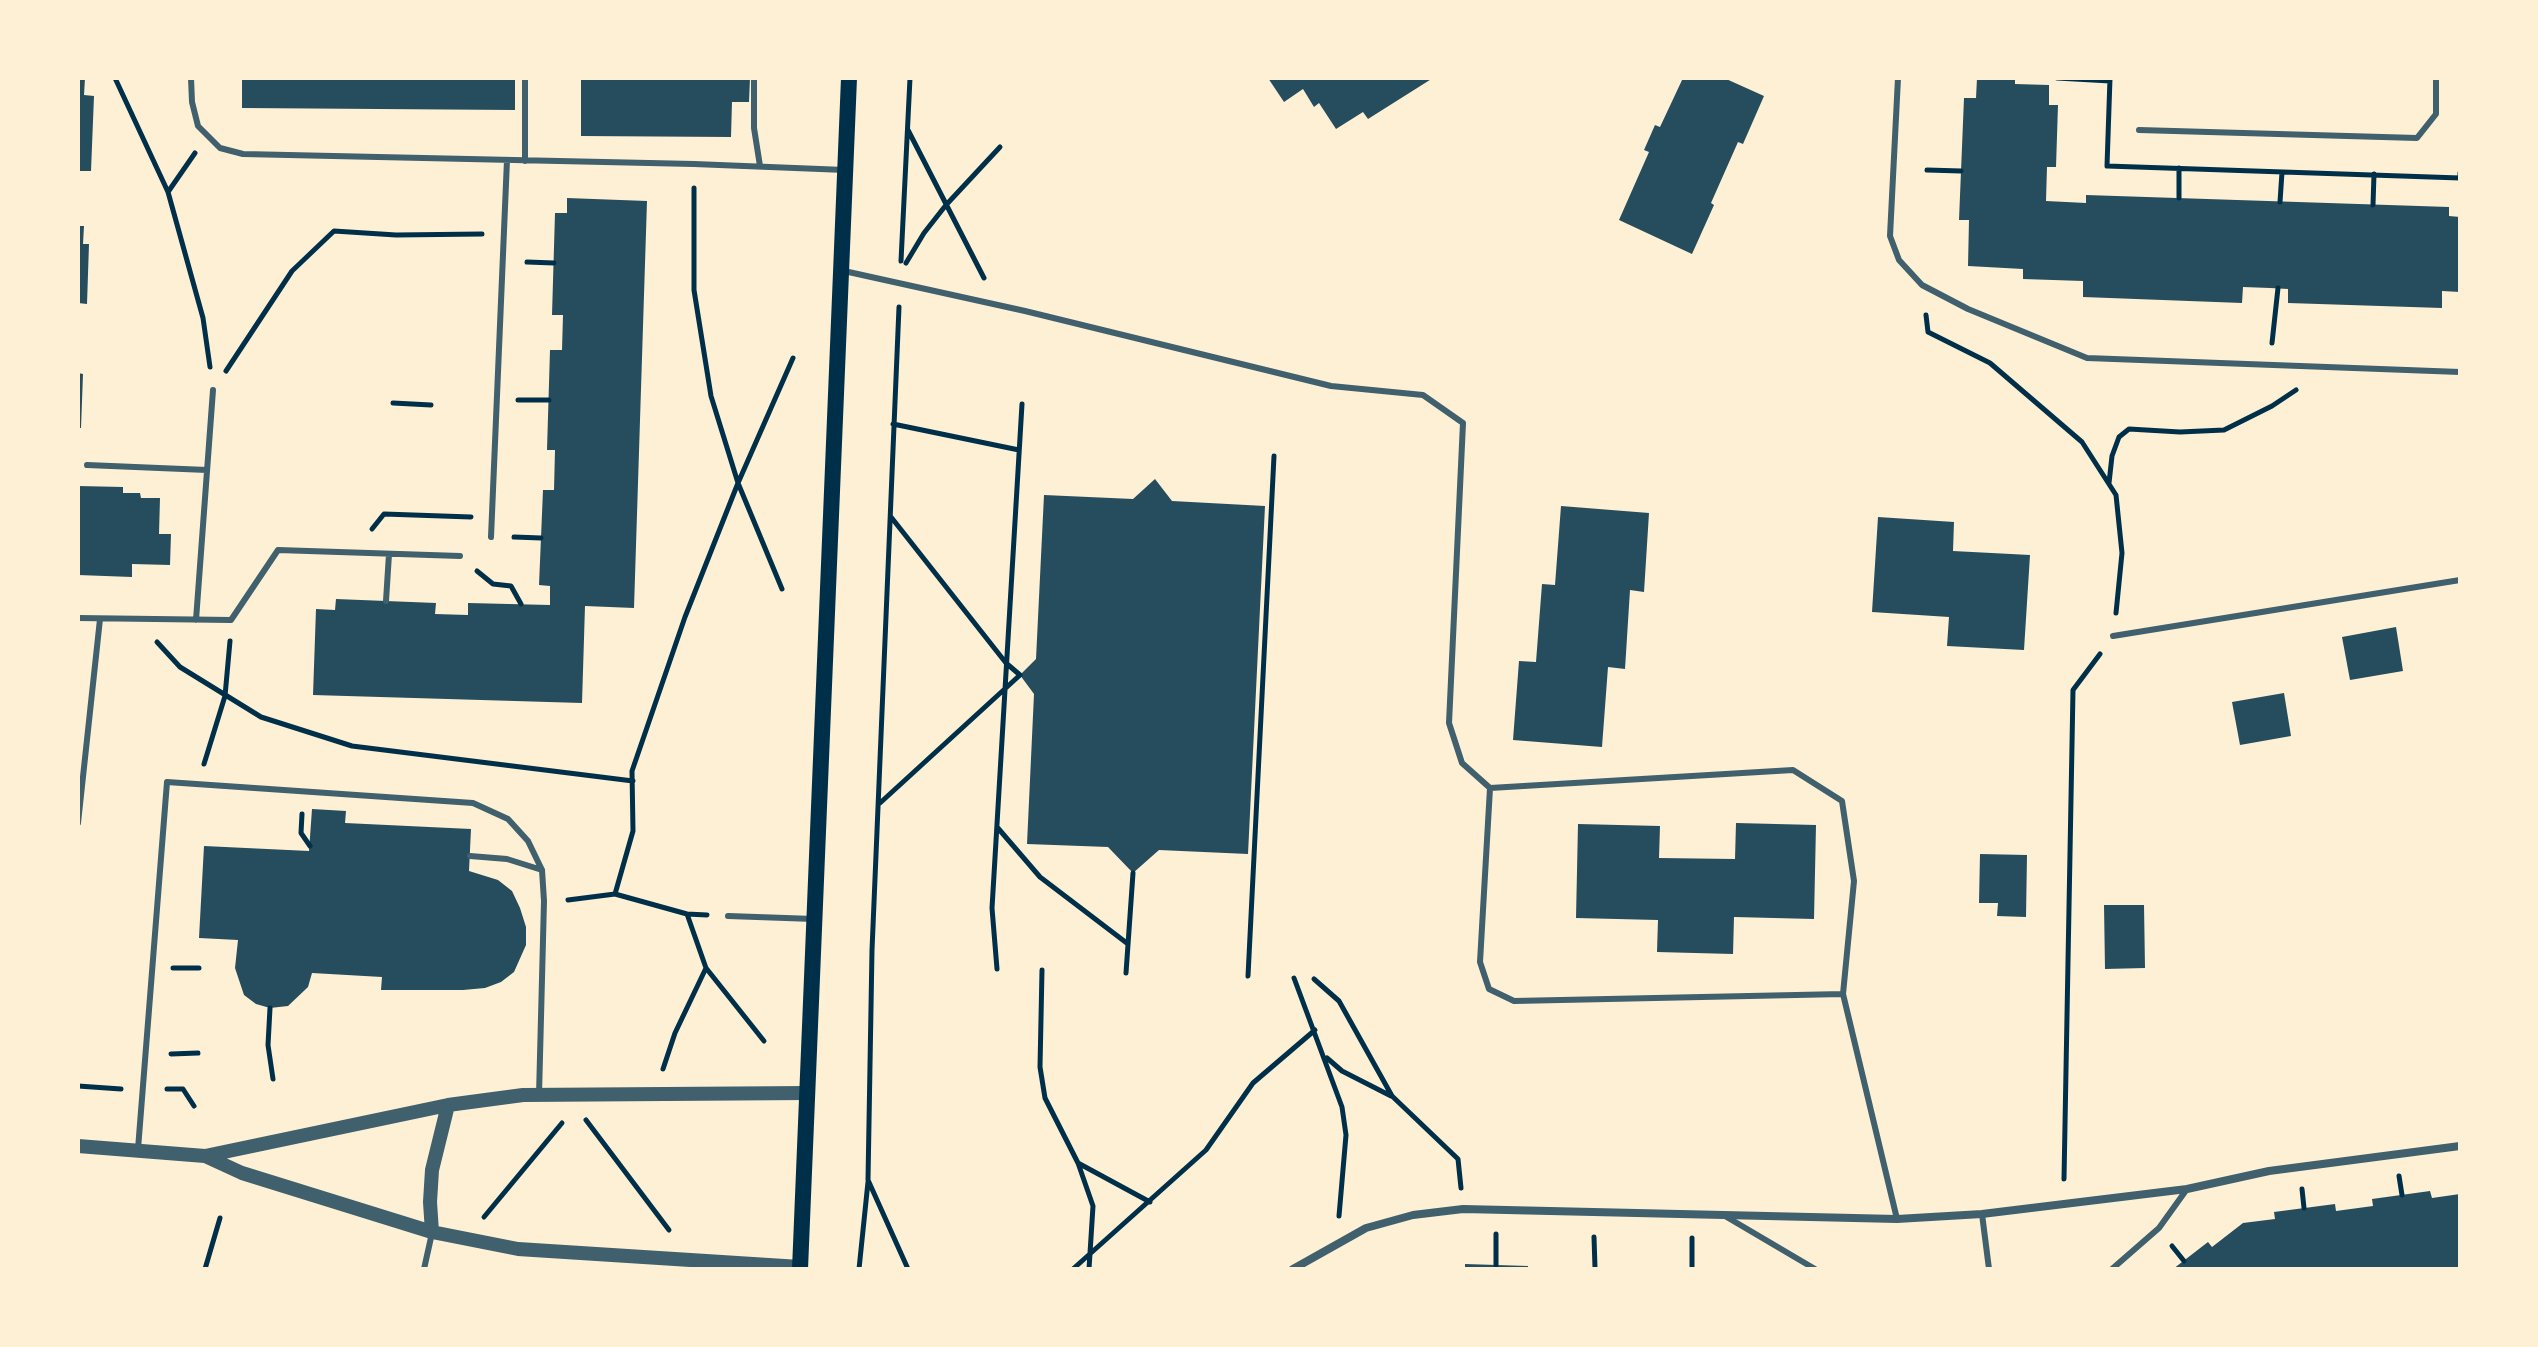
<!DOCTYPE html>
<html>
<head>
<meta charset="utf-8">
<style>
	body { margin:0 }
	#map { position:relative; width:2538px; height:1347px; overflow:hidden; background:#fdf0d5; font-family:"Crimson Pro",serif }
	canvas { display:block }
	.frame { position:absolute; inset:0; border:80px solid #fdf0d5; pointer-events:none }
</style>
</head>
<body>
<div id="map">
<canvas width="2538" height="1347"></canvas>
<div class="frame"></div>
</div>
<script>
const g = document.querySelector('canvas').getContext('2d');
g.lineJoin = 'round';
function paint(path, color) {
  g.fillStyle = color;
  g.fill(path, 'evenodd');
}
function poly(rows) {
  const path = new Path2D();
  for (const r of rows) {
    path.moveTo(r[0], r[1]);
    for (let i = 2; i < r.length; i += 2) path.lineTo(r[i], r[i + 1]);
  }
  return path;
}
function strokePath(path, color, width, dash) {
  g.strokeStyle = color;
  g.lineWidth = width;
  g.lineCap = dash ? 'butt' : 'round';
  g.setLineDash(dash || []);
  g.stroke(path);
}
const building = poly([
	[78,78,85,78,84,95,94,96,91,171,78,171],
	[242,78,515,78,515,110,242,108],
	[581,78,750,78,749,102,732,102,731,137,581,136],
	[1268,78,1433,78,1368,119,1363,112,1336,129,1319,103,1314,107,1303,89,1284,102],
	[1683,78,1724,78,1764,96,1743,144,1738,142,1711,203,1714,205,1692,254,1619,220,1649,152,1644,150,1655,125,1660,127],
	[1977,78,2015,78,2015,84,2049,85,2049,105,2058,105,2056,167,2047,167,2046,201,2086,203,2086,195,2449,207,2449,216,2460,217,2460,292,2442,291,2442,308,2288,303,2288,289,2270,288,2243,287,2242,303,2083,297,2083,281,2023,279,2023,269,1968,266,1969,220,1959,220,1964,98,1976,98],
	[567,198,647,201,634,608,585,606,582,703,313,695,316,609,335,610,336,599,436,603,435,614,468,615,468,603,550,605,550,586,539,585,543,490,554,490,555,450,547,450,550,350,562,350,563,315,552,315,555,213,567,213],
	[78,226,84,226,83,244,89,244,87,304,78,303],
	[78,373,83,374,81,428,78,428],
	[1155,479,1172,501,1265,506,1248,854,1159,850,1133,873,1108,847,1027,844,1034,694,1020,675,1036,659,1044,495,1133,499],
	[78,486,123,487,123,493,140,493,141,498,160,498,159,534,171,534,170,565,132,564,132,577,78,575],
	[1561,506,1649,513,1644,592,1630,590,1625,669,1608,667,1602,747,1513,740,1519,661,1536,662,1542,584,1555,585],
	[1878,517,1954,522,1953,551,2030,555,2024,650,1947,646,1949,617,1872,612],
	[2396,627,2403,671,2350,680,2342,637],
	[2284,693,2291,736,2240,745,2232,702],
	[312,809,346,811,345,823,471,829,469,871,498,880,512,891,520,908,526,927,526,945,514,972,501,982,485,988,463,990,381,990,382,977,312,973,308,987,288,1006,270,1008,256,1004,244,995,235,968,238,940,199,938,204,846,309,851],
	[1736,823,1816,825,1814,919,1734,917,1733,954,1657,952,1658,920,1576,918,1578,824,1660,826,1659,858,1735,859],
	[1980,854,2027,855,2026,917,1997,916,1998,903,1979,903],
	[2104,905,2144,905,2145,968,2105,969],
	[2430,1191,2432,1198,2460,1194,2460,1269,2173,1269,2208,1242,2212,1247,2243,1223,2275,1219,2274,1212,2335,1204,2336,1211,2373,1206,2372,1199],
	[1465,1264,1528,1266,1528,1269,1465,1269]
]);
const path = poly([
	[115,78,168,192,203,318,210,367],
	[2057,78,2110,81],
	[2110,78,2107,166,2460,178,2460,173],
	[908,130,984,278],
	[1927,170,1961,171],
	[694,188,694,290,711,396,738,483,782,589],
	[168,192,195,153],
	[2179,198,2179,168],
	[2280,202,2282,172],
	[2373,205,2374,174],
	[901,261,910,78],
	[527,262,554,263],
	[906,263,924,233,946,205,1000,147],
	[899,307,872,950,868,1180,908,1269],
	[1926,315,1928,332,1990,363,2082,442,2116,495,2122,553,2116,613],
	[2272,343,2278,288],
	[226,371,292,271,334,231,396,235,482,234],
	[518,400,549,400],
	[393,403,431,405],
	[893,424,1019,450],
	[2109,483,2112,456,2119,437,2129,429,2180,432,2224,430,2272,406,2296,390],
	[372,529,384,514,471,517],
	[514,537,541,538],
	[477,571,493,584,511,586,521,604],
	[157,642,180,667,261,717,352,746,633,781],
	[204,764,225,696,230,641],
	[880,803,1020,675,1006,663,891,517],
	[302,814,301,833,310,846],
	[997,827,1040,877,1128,944],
	[615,894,633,831,632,771,685,617,738,483,793,358],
	[568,900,615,894,687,914,707,915],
	[173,968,199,968],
	[706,968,764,1041],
	[997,969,992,908,1022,404],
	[1042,970,1040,1067,1045,1098,1078,1163,1093,1206,1089,1269],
	[1126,973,1133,873],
	[1248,976,1274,456],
	[1294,978,1342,1107,1346,1135,1339,1216],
	[1314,979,1339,1001,1392,1096,1458,1159,1461,1188],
	[270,1008,268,1045,273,1079],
	[171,1054,198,1053],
	[1327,1058,1342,1071,1391,1096],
	[663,1069,675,1033,706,968,687,914],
	[78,1086,121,1089],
	[167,1089,183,1089,194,1106],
	[586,1120,669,1230],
	[1078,1163,1150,1202],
	[2399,1176,2402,1195],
	[2064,1179,2073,690,2100,654],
	[2302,1189,2304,1208],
	[484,1217,562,1123],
	[1496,1234,1496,1265],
	[1594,1237,1595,1268],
	[1692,1238,1692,1269],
	[2172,1246,2184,1261],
	[205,1269,220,1218],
	[859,1269,868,1182],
	[1073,1269,1206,1150,1253,1083,1315,1030]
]);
const service = poly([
	[191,78,192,102,198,126,220,148,243,154,694,164,845,170],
	[754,78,754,128,760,166],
	[1898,78,1890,236,1899,260,1922,285,1968,309,2087,358,2460,372],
	[2139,130,2417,138,2436,114,2436,78],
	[525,161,525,78],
	[844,271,1025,311,1331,386,1423,395,1463,423,1449,723,1462,763,1490,788,1793,770,1842,801,1854,881,1843,994,1897,1219],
	[87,465,207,470],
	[491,537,507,160],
	[386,601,389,554],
	[78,618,231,620,278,550,460,556],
	[196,620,213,390],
	[2113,636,2460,580],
	[1490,788,1480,962,1489,989,1514,1001,1843,994],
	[78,823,100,619],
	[470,856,507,859,542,870],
	[728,916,814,919],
	[138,1149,167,782,473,803,508,819,528,841,542,870,544,901,539,1095],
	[1982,1214,1989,1269],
	[1725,1216,1815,1269],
	[424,1269,432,1233],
	[2112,1269,2159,1228,2187,1189]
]);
const minor = poly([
	[1293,1269,1366,1228,1413,1215,1463,1209,1897,1219,1982,1214,2187,1189,2269,1171,2460,1146]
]);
const tertiary = poly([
	[78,1146,205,1156,448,1105,523,1095,807,1093],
	[205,1156,242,1173,432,1232,518,1249,800,1267],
	[432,1232,430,1202,432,1170,448,1105]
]);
const secondary = poly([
	[800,1269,849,78]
]);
paint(building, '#264d5e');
strokePath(path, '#003049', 5);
strokePath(service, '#3f606c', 6);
strokePath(minor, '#3f606c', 8);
strokePath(tertiary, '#3f606c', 14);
strokePath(secondary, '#003049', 16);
</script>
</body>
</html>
